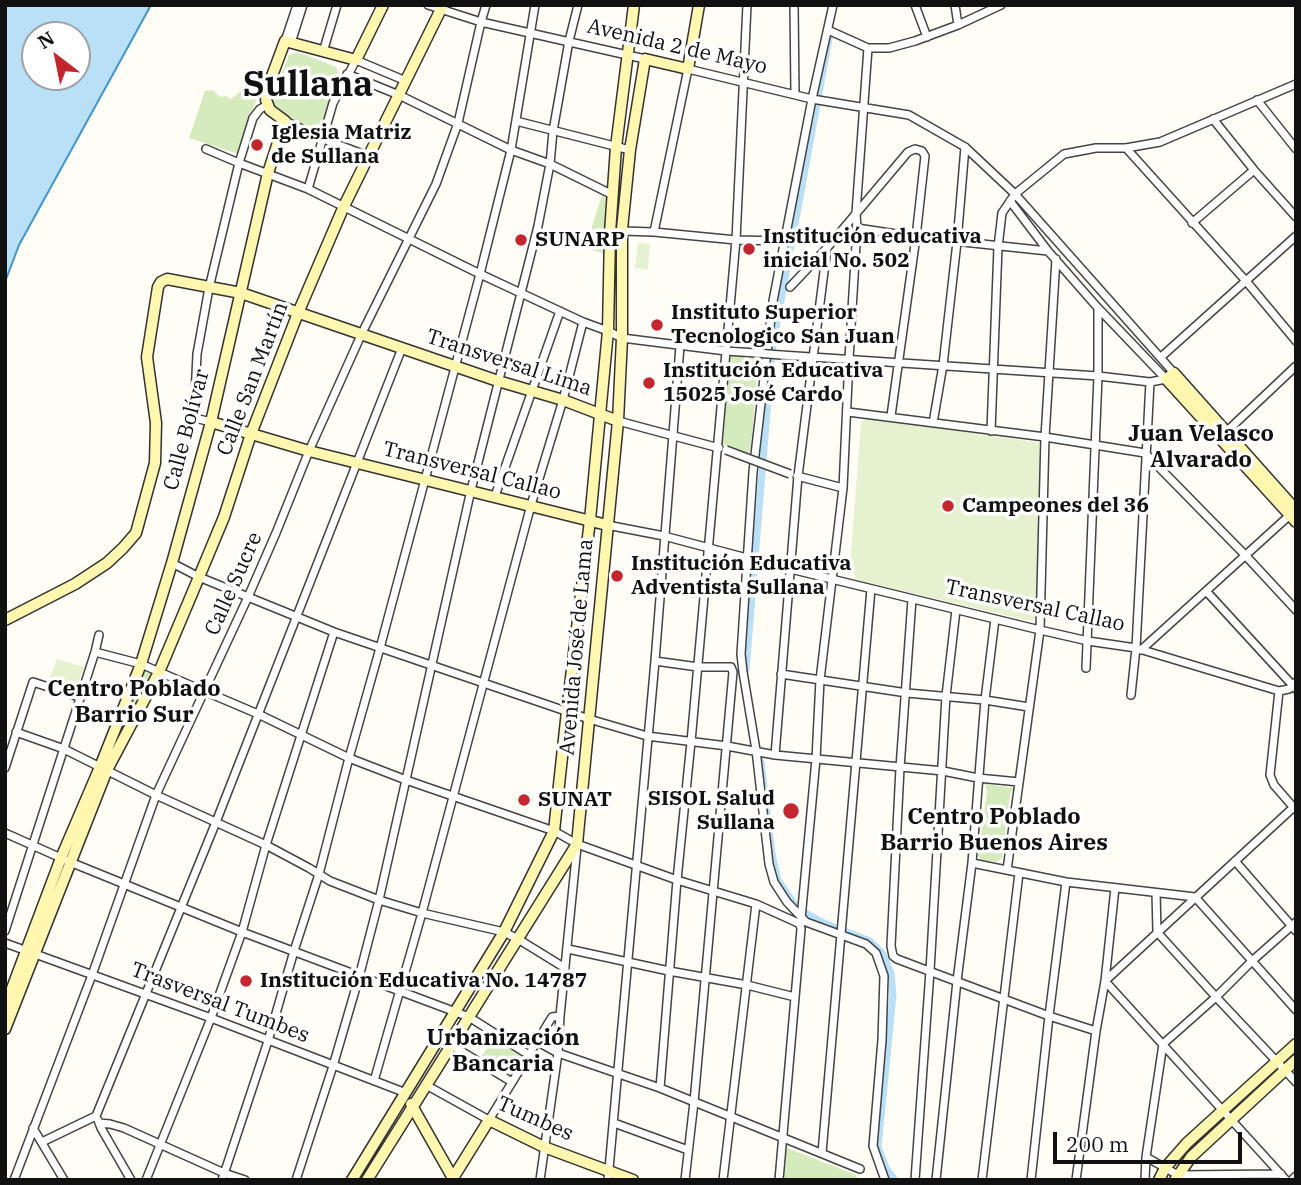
<!DOCTYPE html>
<html>
<head>
<meta charset="utf-8">
<style>
	body { margin:0 }
	#map { position:relative; width:1301px; height:1185px; overflow:hidden; background:#fffdf5; font-family:"IBM Plex Serif",serif }
	canvas { display:block }
	.frame { position:absolute; inset:0; border:7px solid #111; pointer-events:none }
	.north { position:absolute; left:21px; top:21px; width:70px; height:70px; box-sizing:border-box; background:#fff; border:2px solid #a0a0a0; border-radius:50%; rotate:328deg; font-size:19px; font-weight:700; line-height:28px; text-align:center; color:#111 }
	.north::after { content:''; display:block; margin:auto; width:24px; height:32px; background:#c4262e; clip-path:polygon(50% 0,100% 100%,50% 72%,0 100%) }
	.scale { position:absolute; left:1053px; top:1132px; width:189px; height:32px; box-sizing:border-box; border:4px solid #111; border-top:0; padding-left:9px; font-size:21px; line-height:24px; white-space:nowrap; color:#111; -webkit-text-stroke:5px #fff; paint-order:stroke }
</style>
</head>
<body>
<div id="map">
<canvas width="1301" height="1185"></canvas>
<div class="frame"></div>
<div class="north">N</div>
<div class="scale">200 m</div>
</div>
<script>
const g = document.querySelector('canvas').getContext('2d');
g.lineJoin = 'round';
function paint(path, color) {
  g.fillStyle = color;
  g.fill(path, 'evenodd');
}
function poly(rows) {
  const path = new Path2D();
  for (const r of rows) {
    path.moveTo(r[0], r[1]);
    for (let i = 2; i < r.length; i += 2) path.lineTo(r[i], r[i + 1]);
  }
  return path;
}
function strokePath(path, color, width, dash) {
  g.strokeStyle = color;
  g.lineWidth = width;
  g.lineCap = dash ? 'butt' : 'round';
  g.setLineDash(dash || []);
  g.stroke(path);
}
function drawText(font, color, halo, rows, align = 'center') {
  g.font = font + ' "IBM Plex Serif",serif';
  g.lineWidth = 7;
  g.setLineDash([]);
  g.textBaseline = 'middle';
  g.strokeStyle = halo;
  g.fillStyle = color;
  for (const [text, x, y, turn = 0] of rows) {
    g.save();
    g.translate(x, y);
    g.rotate((+turn || 0) * Math.PI / 180);
    g.textAlign = isNaN(turn) ? turn : align;
    if (halo) g.strokeText(text, 0, 0);
    g.fillText(text, 0, 0);
    g.restore();
  }
}
const green = poly([
	[298,52,336,67,340,76,322,124,310,128,275,112,271,100,289,55],
	[265,73,238,154,189,138,205,91,213,90,220,97,226,96,231,99,241,91,246,81],
	[603,192,613,195,606,254,585,248],
	[730,355,754,357,758,362,751,448,748,453,722,444],
	[140,671,156,675,109,761,105,759],
	[985,784,1014,788,1010,794,1002,858,997,862,981,860,978,856,987,792],
	[494,1036,525,1055,510,1079,479,1061],
	[787,1148,856,1175,858,1180,784,1180,786,1160,782,1156,783,1151]
]);
const pitch = poly([
	[638,243,650,244,648,270,635,268],
	[869,418,1040,443,1043,447,1037,617,1031,621,857,580,850,566,861,422],
	[57,659,84,667,77,689,49,679]
]);
const water = poly([
	[5,5,151,5,19,245,5,282,5,5],
	[35,35,77,35,77,77,35,77,35,35]
]);
const canal = poly([
	[746,670,772,350,830,33],
	[760,754,772,854,778,880,797,908,824,923,870,941,883,954,891,973,893,995,878,1147,886,1168,895,1180]
]);
const street = poly([
	[428,5,481,22,645,59],
	[794,5,795,94],
	[833,5,812,99,773,301,753,472,741,654,743,672,756,750,769,864,774,882,787,902,806,922,866,944,876,953,884,976,882,1040,873,1146,885,1180],
	[915,5,927,37],
	[955,5,958,25],
	[828,30,868,48,889,48,915,41,958,25,1001,5],
	[285,41,297,5],
	[291,43,303,5],
	[323,52,337,5],
	[347,74,399,95,511,150,550,164,613,195],
	[1257,100,1296,149],
	[1213,119,1254,170,1296,217],
	[285,121,323,139,368,156],
	[516,121,630,150],
	[1126,148,1246,281,1296,341],
	[206,149,239,163,308,189,480,274,583,322,608,331,622,338,726,351,756,353],
	[308,189,333,103,356,60,406,81],
	[1010,201,1048,251,1098,308,1166,379],
	[1192,223,1254,170],
	[857,228,916,237,1048,251],
	[654,232,688,69,812,99,909,115,965,147,1015,194,1174,373],
	[610,233,622,231,654,232,736,240,784,241],
	[790,287,827,248,908,152,915,149,922,151,925,156,916,237,891,416],
	[781,355,1098,376,1150,382,1166,379],
	[1161,357,1296,236],
	[848,412,1045,437,1145,453,1246,556,1296,610],
	[618,421,719,448],
	[211,422,195,418,194,416,197,354,209,288,239,163,253,118,260,109,267,105],
	[933,423,943,365,957,242,965,147],
	[991,431,998,247,1002,213,1015,194,1064,154,1096,148,1126,148,1160,142,1296,84],
	[1225,433,1296,366],
	[797,476,843,488],
	[495,496,560,311],
	[607,525,664,536,743,557],
	[172,563,199,577,334,632,589,719,647,736,727,746,775,755,943,771,978,778,1019,782],
	[766,563,1040,630,1088,641,1136,648,1279,691,1289,689,1296,682],
	[1207,592,1296,689],
	[912,599,900,768,891,946,893,956,897,959,1049,1016,1096,1031],
	[1141,650,1291,514],
	[95,652,141,664,164,674,258,714,349,758,406,780,554,831,577,844,677,880,756,904,796,922,800,924,801,929,779,1180],
	[655,661,698,667,731,667,733,672,694,1102,685,1180],
	[1086,668,1098,376,1098,308],
	[781,674,907,693,985,700,1029,707],
	[1279,691,1270,775,1274,785,1295,809],
	[1131,695,1136,648,1150,382],
	[16,732,64,749,156,795,266,845,309,868,330,881,379,900,422,913,504,932,518,939,565,968],
	[775,755,798,476,827,248],
	[5,768,33,682,79,697],
	[5,833,70,862,242,932,469,1017,529,1055],
	[1235,861,1296,931],
	[972,863,1066,882,1195,897,1296,1010],
	[1007,870,1040,630,1045,437,1056,259],
	[1156,893,1157,932,1216,997,1296,1082],
	[801,919,816,759,820,680,843,488,849,359,857,228,856,213,868,48],
	[5,931,95,652,99,635],
	[5,943,211,1018,406,1093],
	[568,949,669,971,747,985,795,997],
	[538,1042,558,1053,660,1088,860,1169],
	[451,1045,512,1082],
	[374,1081,422,913,531,505,563,400,583,322],
	[426,1085,489,1120,552,1017,560,1016],
	[660,1088,677,880,691,742,736,240,747,5],
	[98,1120,101,1128,131,1180],
	[99,1123,110,1124,124,1128,224,1173,245,1180],
	[614,1123,688,1150],
	[33,1128,64,1180],
	[42,1142,96,1116,216,822,402,348],
	[822,1153,871,589],
	[1281,1174,1178,1175,1146,1157,1163,1044,1216,997,1252,961,1296,922],
	[14,1180,92,975,156,795,248,597,276,533,309,451,362,333,436,184,458,123,481,22,486,5],
	[146,1180,211,1018,242,932,266,845,334,632],
	[222,1180,268,1041,294,951,319,874,349,758,380,648,480,274,511,150,535,5],
	[296,1180,333,1066,359,977,379,900,471,490,538,226,550,164,553,131,569,41,578,5],
	[540,1180,558,1053,560,1016,577,847],
	[608,1180,655,661,680,346],
	[723,1180,756,904],
	[915,1180,930,971,946,696,956,610],
	[936,1180,957,981,972,863,985,700,995,619],
	[982,1180,1019,873],
	[1031,1180,1049,1016,1066,882],
	[1076,1180,1096,1031,1105,981,1115,888],
	[1145,1180,1146,1157],
	[1286,1180,1105,981,1296,805],
	[1292,1180,1296,1176]
]);
const secondary = poly([
	[211,422,309,451,607,525],
	[1296,510,1174,373,1166,379,1296,522],
	[5,620,75,584,107,563,123,548,136,533,155,463,156,423,147,357,158,287,161,282,167,279,241,293,498,381,563,400,618,421],
	[5,1007,61,858,100,767,141,664,172,563,211,422,268,173,285,121,270,110,266,100,272,76,285,41,356,60,383,5],
	[5,1029,107,770,159,672,199,577,224,517,251,434,298,313,344,206,443,5],
	[411,1104,454,1180],
	[453,1178,489,1120,544,1147,633,1180],
	[352,1180,504,932,554,831,567,711,590,520,608,331,610,233,616,147,634,5],
	[367,1180,577,844,618,421,622,338,622,229,630,150,645,59,688,69,699,5],
	[1159,1180,1165,1168,1187,1143,1296,1044],
	[1175,1180,1191,1157,1296,1060]
]);
const streetBridge = poly([
	[756,353,781,355],
	[726,450,790,474]
]);
const markers = [
	[257,145,7,"#c4262e"],
	[521,240,7,"#c4262e"],
	[749,249,7,"#c4262e"],
	[657,325,7,"#c4262e"],
	[649,383,7,"#c4262e"],
	[948,506,7,"#c4262e"],
	[617,576,7,"#c4262e"],
	[524,800,7,"#c4262e"],
	[791,811,9,"#c4262e"],
	[246,981,7,"#c4262e"]
];
const streetNames = [
	["Avenida 2 de Mayo",677,47,13],
	["Transversal Lima",509,363,18],
	["Calle San Martín",253,379,-69],
	["Calle Bolívar",187,430,-75],
	["Transversal Callao",472,471,14],
	["Calle Sucre",234,584,-66],
	["Transversal Callao",1035,606,12],
	["Avenida José de Lama",577,647,-85],
	["Trasversal Tumbes",220,1003,21],
	["Tumbes",535,1119,24]
];
const poiNames = [
	["Iglesia Matriz",271,133],
	["de Sullana",271,157],
	["Institución educativa",763,237],
	["inicial No. 502",763,261],
	["SUNARP",535,240],
	["Instituto Superior",671,313],
	["Tecnologico San Juan",671,337],
	["Institución Educativa",663,371],
	["15025 José Cardo",663,395],
	["Campeones del 36",962,506],
	["Institución Educativa",631,564],
	["Adventista Sullana",631,588],
	["SISOL Salud",775,799,"right"],
	["Sullana",775,823,"right"],
	["SUNAT",538,800],
	["Institución Educativa No. 14787",260,981]
];
const neighbourhoodNames = [
	["Juan Velasco",1201,434],
	["Alvarado",1201,460],
	["Centro Poblado",134,689],
	["Barrio Sur",134,715],
	["Centro Poblado",994,817],
	["Barrio Buenos Aires",994,843],
	["Urbanización",503,1038],
	["Bancaria",503,1064]
];
const townNames = [
	["Sullana",308,86]
];
paint(green, '#d5ebbd');
paint(pitch, '#e6f2cf');
paint(water, '#b9e0f7');
strokePath(water, '#3f96cf', 2);
strokePath(canal, '#b9e0f7', 7);
strokePath(street, '#444', 10);
strokePath(secondary, '#333', 13);
strokePath(street, '#fff', 7);
strokePath(secondary, '#fff6b0', 10);
strokePath(streetBridge, '#444', 10, []);
strokePath(streetBridge, '#fff', 7);
for (const [x, y, r, color] of markers) {
  const dot = new Path2D();
  dot.arc(x, y, r, 0, 2 * Math.PI);
  g.fillStyle = color;
  g.fill(dot);
  strokePath(dot, '#fff', 2.5);
}
drawText('21px', '#111', '#fff', streetNames);
drawText('bold 21px', '#111', '#fff', poiNames, 'left');
drawText('bold 23px', '#111', '#fff', neighbourhoodNames);
drawText('bold 35px', '#111', '#fff', townNames);
</script>
</body>
</html>
